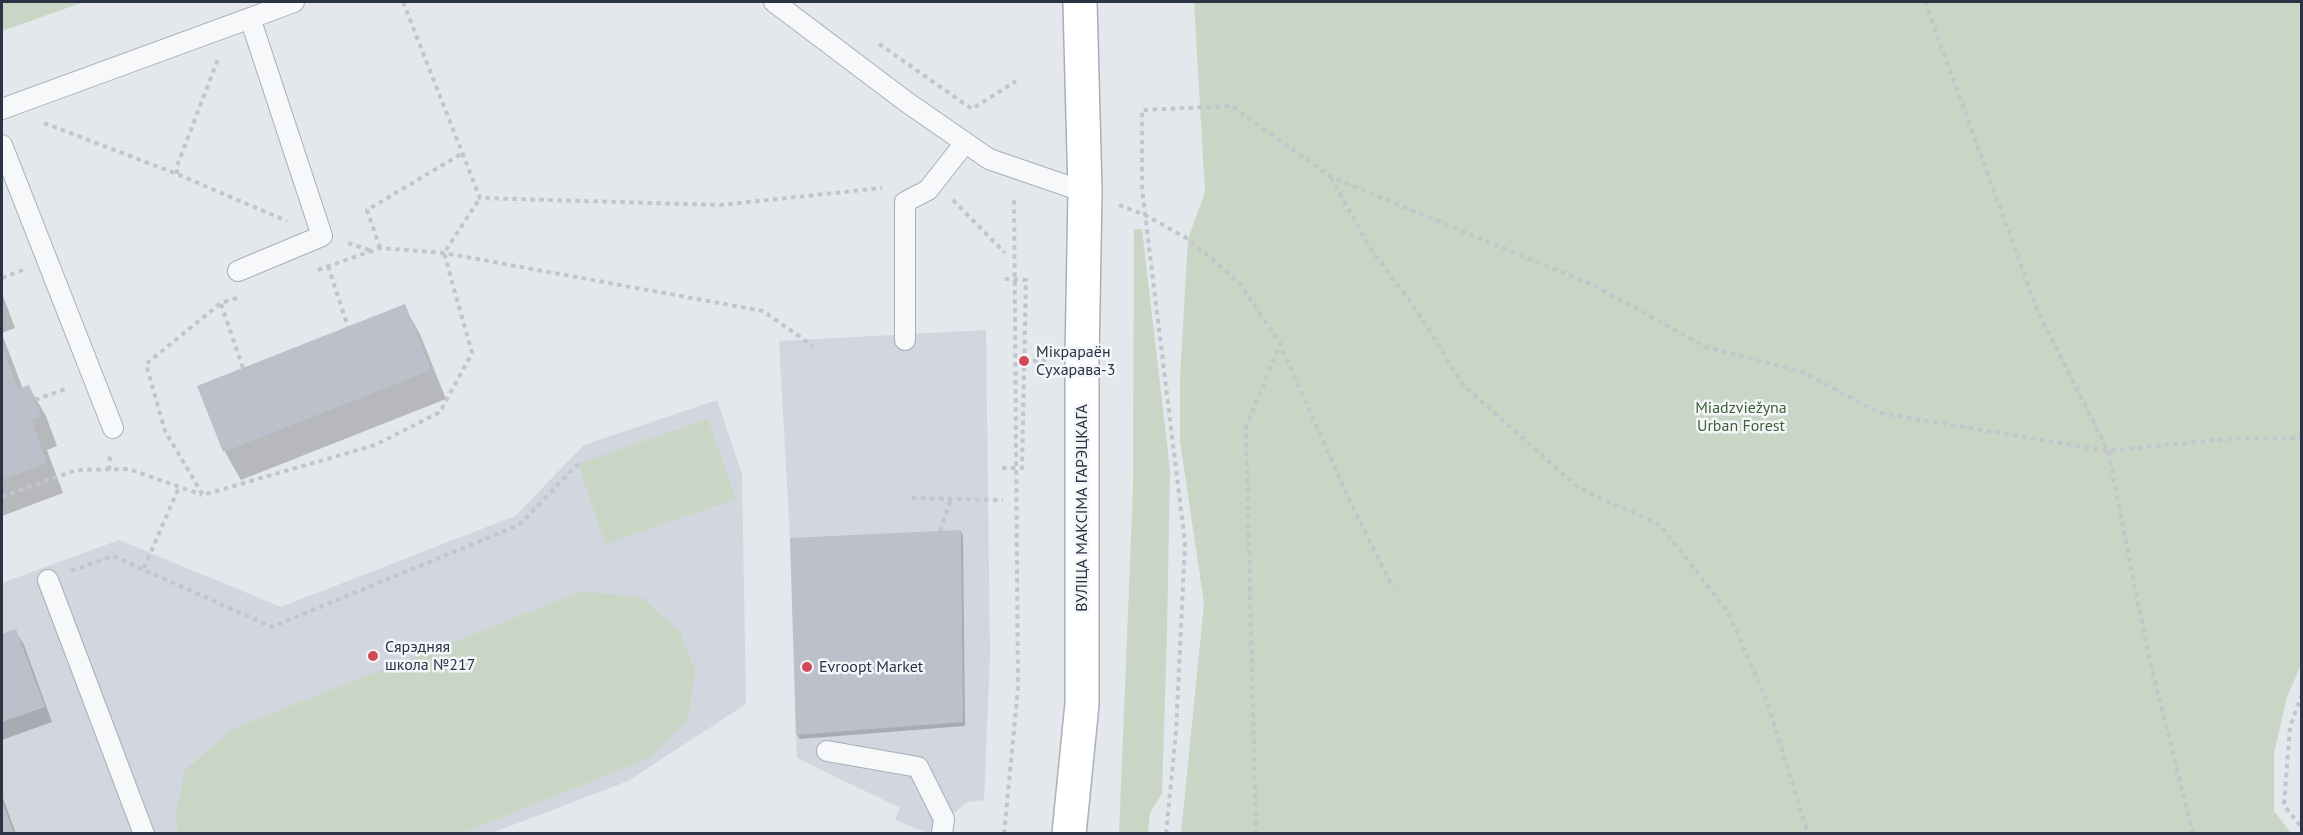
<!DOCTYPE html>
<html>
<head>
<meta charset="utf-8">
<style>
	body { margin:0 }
	#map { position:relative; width:2303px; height:835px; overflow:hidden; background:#e4e7ec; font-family:"PT Sans",sans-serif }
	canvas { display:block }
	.frame { position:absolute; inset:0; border:3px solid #2b3445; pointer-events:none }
</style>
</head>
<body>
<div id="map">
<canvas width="2303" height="835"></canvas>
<div class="frame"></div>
</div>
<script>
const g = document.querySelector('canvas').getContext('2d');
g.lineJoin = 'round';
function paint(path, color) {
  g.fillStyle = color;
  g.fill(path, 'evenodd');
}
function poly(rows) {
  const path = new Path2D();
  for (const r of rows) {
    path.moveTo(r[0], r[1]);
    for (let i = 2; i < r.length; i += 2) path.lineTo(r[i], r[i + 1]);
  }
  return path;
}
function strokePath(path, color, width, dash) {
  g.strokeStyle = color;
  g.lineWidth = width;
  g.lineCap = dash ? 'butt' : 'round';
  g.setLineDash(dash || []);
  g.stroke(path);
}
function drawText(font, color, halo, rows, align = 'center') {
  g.font = font + ' "PT Sans",sans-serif';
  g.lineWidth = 5;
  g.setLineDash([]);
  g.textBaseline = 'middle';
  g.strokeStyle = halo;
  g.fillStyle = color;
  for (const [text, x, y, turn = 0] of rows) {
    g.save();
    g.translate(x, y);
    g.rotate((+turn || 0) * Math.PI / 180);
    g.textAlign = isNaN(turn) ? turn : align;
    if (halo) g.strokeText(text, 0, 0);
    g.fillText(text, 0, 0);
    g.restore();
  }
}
const built = poly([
	[986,330,990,655,984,800,967,802,930,833,927,833,895,820,900,808,797,758,790,538,779,341],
	[717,400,742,474,746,704,628,781,492,833,2,834,2,583,119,540,281,607,515,516,584,445]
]);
const green = poly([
	[2,2,84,2,2,31],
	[1194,2,2301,2,2302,662,2287,697,2274,753,2274,811,2291,833,1181,833,1204,603,1180,441,1180,377,1188,239,1205,192],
	[1134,229,1142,229,1170,470,1167,632,1162,793,1150,813,1148,833,1119,834,1133,489],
	[708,419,736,499,605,544,578,464],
	[583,591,643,598,681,634,695,671,688,719,650,758,463,833,179,833,175,820,185,770,234,728]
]);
const shadow = poly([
	[2,293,15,328,2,333],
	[404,306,420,334,446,399,241,480,225,452,199,387],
	[2,334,23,389,29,387,46,416,57,446,47,450,63,493,2,516],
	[961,531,963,536,965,726,800,739,797,735],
	[15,630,24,645,52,722,2,740,2,635],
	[2,795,16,834,2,834]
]);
const building = poly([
	[405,304,431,370,223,452,197,386],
	[2,346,18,389,29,385,41,416,31,420,47,463,2,480],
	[961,530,963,722,796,735,790,538],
	[16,629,45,707,2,722,2,634],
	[2,800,14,834,2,834]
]);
const path = poly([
	[403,2,480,198,720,205,882,188],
	[1925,2,2038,312,2108,451,2148,653,2193,834],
	[879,44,972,109,1016,81],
	[44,123,177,174,287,221],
	[177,174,177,166,218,59],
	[1331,177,1368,245,1415,308,1464,386,1579,488,1660,525,1728,612,1766,699,1808,834],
	[953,200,1005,253],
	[1119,205,1145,215,1188,239,1239,282,1280,344,1352,506,1393,588],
	[348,243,372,251],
	[380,248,367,210,461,154],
	[328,266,348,327],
	[318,270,380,248,444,253,763,311,813,346],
	[2,278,23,270],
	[237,298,221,303,146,364,165,431,203,495,375,445,440,412,472,353,444,253,480,198],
	[221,304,243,368],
	[1024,361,1051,360],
	[35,400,68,388],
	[1002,468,1022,468,1026,280,1005,279],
	[109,470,110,453],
	[2,497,76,470,129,469,202,495],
	[912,498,1003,500],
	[940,531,951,499],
	[144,568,179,487],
	[71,571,113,556,272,627,519,525,578,464],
	[2302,694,2290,727,2284,805,2302,828],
	[1004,834,1018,688,1014,196],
	[1166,834,1176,732,1185,543,1142,189,1142,110,1232,106,1331,177,1593,285,1706,347,1802,372,1880,413,2108,451,2226,439,2302,438],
	[1256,834,1246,427,1280,344]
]);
const lane = poly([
	[774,2,908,103,989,159,1085,192],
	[2,109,294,2],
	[2,145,113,428],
	[238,271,322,236,250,18],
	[905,340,905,202,928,190,964,144],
	[48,580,144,834],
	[827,751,918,767,944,819,942,834]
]);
const secondary = poly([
	[1069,834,1082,704,1082,358,1085,192,1080,2]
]);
const markers = [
	[1024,361,6,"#d1495b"],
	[373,656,6,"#d1495b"],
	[807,667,6,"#d1495b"]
];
const poiNames = [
	["Мікрараён",1036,352],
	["Сухарава-3",1036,370],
	["Сярэдняя",385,647],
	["школа №217",385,665],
	["Evroopt Market",819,667]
];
const parkNames = [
	["Miadzviežyna",1741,408],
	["Urban Forest",1741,426]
];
const streetNames = [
	["ВУЛІЦА МАКСІМА ГАРЭЦКАГА",1082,508,-90]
];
paint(built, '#d2d6de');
paint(green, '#c9d6c5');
paint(shadow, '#0003');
paint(building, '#bbc0ca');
strokePath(lane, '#a9aeb7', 22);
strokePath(secondary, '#a9aeb7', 36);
strokePath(path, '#c2c5cb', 4, [4.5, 4.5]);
strokePath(lane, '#f7f8fa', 20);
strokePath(secondary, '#fff', 33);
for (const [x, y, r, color] of markers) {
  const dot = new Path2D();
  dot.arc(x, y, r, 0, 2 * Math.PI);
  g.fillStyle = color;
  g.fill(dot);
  strokePath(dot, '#f4f6f9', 2);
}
drawText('16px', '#2b3445', '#f4f6f9', poiNames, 'left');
drawText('16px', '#3f6138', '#f4f6f9', parkNames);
drawText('16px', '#2b3445', '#f4f6f9', streetNames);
</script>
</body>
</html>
